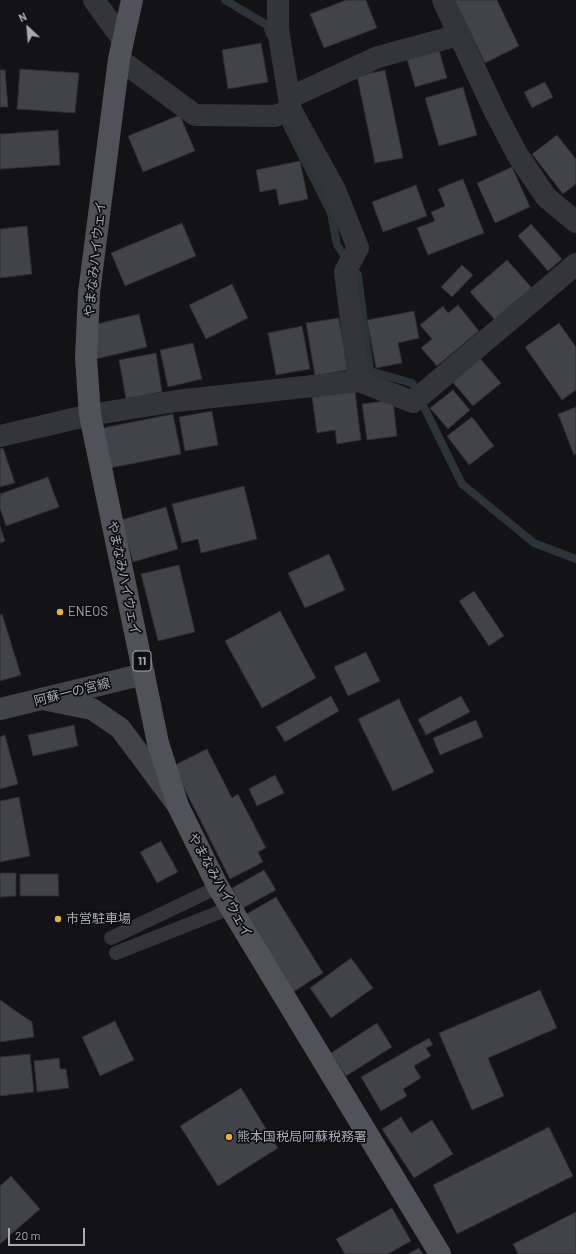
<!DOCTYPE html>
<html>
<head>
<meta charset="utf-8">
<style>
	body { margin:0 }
	#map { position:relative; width:576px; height:1254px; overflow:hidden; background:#131315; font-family:Barlow,sans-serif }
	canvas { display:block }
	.north { position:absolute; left:8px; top:8px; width:40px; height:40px; -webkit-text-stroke:3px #0e0e10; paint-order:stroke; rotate:334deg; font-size:11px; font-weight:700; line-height:16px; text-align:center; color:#a5aab5 }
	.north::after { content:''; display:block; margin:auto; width:14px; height:18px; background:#a5aab5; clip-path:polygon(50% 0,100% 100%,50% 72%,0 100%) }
	.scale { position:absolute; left:8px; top:1228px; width:77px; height:18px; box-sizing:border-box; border:2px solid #a5aab5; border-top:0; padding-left:5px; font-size:12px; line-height:14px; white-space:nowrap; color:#a5aab5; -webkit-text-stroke:3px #0e0e10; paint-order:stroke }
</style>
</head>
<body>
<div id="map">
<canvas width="576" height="1254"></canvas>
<div class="north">N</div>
<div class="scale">20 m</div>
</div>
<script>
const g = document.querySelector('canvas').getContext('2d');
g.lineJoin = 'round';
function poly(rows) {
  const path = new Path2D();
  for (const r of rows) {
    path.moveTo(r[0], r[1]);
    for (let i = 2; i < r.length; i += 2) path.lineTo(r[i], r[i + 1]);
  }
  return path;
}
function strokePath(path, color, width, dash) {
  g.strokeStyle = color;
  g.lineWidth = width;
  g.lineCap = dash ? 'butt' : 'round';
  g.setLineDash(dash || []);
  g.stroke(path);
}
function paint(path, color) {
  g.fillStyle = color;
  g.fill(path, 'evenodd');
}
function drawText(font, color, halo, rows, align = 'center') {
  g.font = font + ' Barlow,"Noto Sans JP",sans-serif';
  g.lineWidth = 3.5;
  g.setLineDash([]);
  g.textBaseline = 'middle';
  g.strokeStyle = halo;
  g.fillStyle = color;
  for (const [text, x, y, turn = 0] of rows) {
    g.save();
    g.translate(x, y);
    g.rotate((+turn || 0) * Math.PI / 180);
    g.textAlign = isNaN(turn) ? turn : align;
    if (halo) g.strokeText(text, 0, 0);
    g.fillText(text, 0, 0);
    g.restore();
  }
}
const stream = poly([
	[225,0,267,25,270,35],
	[283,114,287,126,331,213,337,245,358,275,370,371,412,383,462,484,534,543,576,559]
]);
const building = poly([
	[346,0,366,0,377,28,324,48,310,14,346,0],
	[454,0,497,0,519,46,485,63,454,0],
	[261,43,268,82,228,89,222,50,261,43],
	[439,50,447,78,415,87,407,59,439,50],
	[20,69,79,73,75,113,17,109,20,69],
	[0,70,5,70,8,107,0,107,0,70],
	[385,70,403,158,375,163,357,76,385,70],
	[545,82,553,97,532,108,524,92,545,82],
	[463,87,477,135,439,146,425,98,463,87],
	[180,115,195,151,143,172,128,136,180,115],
	[58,130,60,165,0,169,0,134,58,130],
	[557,135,576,159,576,184,563,194,532,154,557,135],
	[300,161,308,199,279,205,276,189,260,192,256,170,300,161],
	[512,167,530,207,495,223,477,183,512,167],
	[463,179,484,233,428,255,417,228,435,221,431,212,445,206,438,189,463,179],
	[416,185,427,216,383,232,372,202,416,185],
	[182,223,196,256,125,286,111,253,182,223],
	[531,224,562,259,548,271,518,236,531,224],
	[27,226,32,274,0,278,0,229,27,226],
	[507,260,532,288,495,320,470,292,507,260],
	[462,265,473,275,452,297,441,287,462,265],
	[232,284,248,318,206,339,189,305,232,284],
	[458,305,479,331,437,366,421,348,432,339,420,325,443,306,448,313,458,305],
	[414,311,419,338,398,343,402,363,376,368,367,320,414,311],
	[139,314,147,347,96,359,88,326,139,314],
	[339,318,348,370,315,376,306,323,339,318],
	[559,323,576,347,576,390,562,400,525,347,559,323],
	[302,326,310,369,276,375,268,333,302,326],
	[193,343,202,379,168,387,160,350,193,343],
	[156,353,162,392,126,399,119,360,156,353],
	[478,356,501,383,473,406,450,379,478,356],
	[453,390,470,410,448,429,430,408,453,390],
	[355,391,361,440,337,444,335,430,317,433,312,397,355,391],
	[393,400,397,436,367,440,362,404,393,400],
	[576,407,576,454,574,455,558,414,576,407],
	[212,411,218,445,185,451,179,417,212,411],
	[173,414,181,454,110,468,102,428,173,414],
	[472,417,494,446,469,465,447,436,472,417],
	[3,448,15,483,0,487,0,449,3,448],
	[48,477,59,507,6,526,0,508,0,494,48,477],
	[244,486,257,539,201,553,198,539,182,543,172,504,244,486],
	[166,507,178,549,133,562,121,520,166,507],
	[0,526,5,541,0,543,0,526],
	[329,554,345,590,305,608,288,573,329,554],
	[179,565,195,632,158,641,141,574,179,565],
	[474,591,504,636,489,646,459,601,474,591],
	[280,611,316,678,262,708,225,641,280,611],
	[2,614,21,675,0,681,0,615,2,614],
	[366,652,380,681,348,696,334,667,366,652],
	[331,696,339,711,285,742,276,727,331,696],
	[461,696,470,712,426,735,418,719,461,696],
	[399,699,434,772,393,791,358,719,399,699],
	[476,720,483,737,440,755,433,738,476,720],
	[74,725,78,746,33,756,28,735,74,725],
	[5,735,18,784,0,789,0,737,5,735],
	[207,749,232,798,238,794,266,848,258,852,263,862,230,879,173,766,207,749],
	[275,775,284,793,257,806,249,789,275,775],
	[19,797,30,856,0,862,0,801,19,797],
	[161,841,178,872,157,883,140,852,161,841],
	[264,870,276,890,243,908,232,888,264,870],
	[0,873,16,873,16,896,0,897,0,873],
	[20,874,58,874,59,896,20,896,20,874],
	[276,897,323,973,293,992,245,915,276,897],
	[351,958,373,988,331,1018,310,988,351,958],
	[540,990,557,1028,488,1058,504,1096,472,1110,439,1033,540,990],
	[0,1000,32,1022,34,1037,0,1042,0,1000],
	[115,1021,134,1060,100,1076,82,1037,115,1021],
	[377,1023,392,1047,346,1076,331,1053,377,1023],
	[429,1038,433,1045,426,1048,431,1056,414,1066,421,1078,403,1089,407,1096,381,1111,361,1077,429,1038],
	[30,1054,34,1092,0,1096,0,1057,30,1054],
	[59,1058,60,1069,66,1069,69,1088,37,1092,34,1061,59,1058],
	[241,1088,278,1148,218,1186,180,1126,241,1088],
	[401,1117,411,1133,432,1120,453,1154,414,1178,382,1129,401,1117],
	[549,1127,573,1176,457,1234,433,1185,549,1127],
	[11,1176,40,1209,0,1244,0,1186,11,1176],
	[392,1208,411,1241,388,1254,345,1254,336,1239,392,1208],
	[576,1212,576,1254,518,1254,513,1244,576,1212],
	[419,1248,423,1254,408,1254,419,1248]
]);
const lane = poly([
	[111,938,218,887],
	[116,953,230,908]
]);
const street = poly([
	[94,0,123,40],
	[278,0,278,29,291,110,335,190,358,248,345,272,359,381],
	[443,0,495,112,517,154,546,197,576,222],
	[119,59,195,115,275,116,291,110],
	[291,97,378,57,459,35],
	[0,436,90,415,176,401,359,381,413,402,576,264]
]);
const secondary = poly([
	[42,699,92,709,120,728,176,803],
	[0,709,144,674]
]);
const primary = poly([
	[132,0,119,59,89,293,86,358,90,415,158,743,178,806,218,887,440,1254]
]);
const markers = [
	[60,612,4,"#ebb335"],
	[58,919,4,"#ebb335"],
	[229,1137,4,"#ebb335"]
];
const shields = [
	[142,661,18]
];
const shieldNames = [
	["11",142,661]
];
const streetNames = [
	["やまなみハイウェイ",95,259,-84],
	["やまなみハイウェイ",124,578,78],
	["阿蘇一の宮線",72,692,-14],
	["やまなみハイウェイ",220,885,61]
];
const poiNames = [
	["ENEOS",68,612],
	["市営駐車場",66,919],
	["熊本国税局阿蘇税務署",237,1137]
];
strokePath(stream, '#2c343a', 8);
paint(building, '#424348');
strokePath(building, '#2d2d31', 1);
strokePath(lane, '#34353a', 14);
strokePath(street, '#34353a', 22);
strokePath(secondary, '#42444a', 22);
strokePath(primary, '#515259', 22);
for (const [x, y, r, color] of markers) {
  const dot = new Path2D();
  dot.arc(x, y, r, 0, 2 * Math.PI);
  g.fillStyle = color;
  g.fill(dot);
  strokePath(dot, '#0e0e10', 1.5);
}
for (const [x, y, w] of shields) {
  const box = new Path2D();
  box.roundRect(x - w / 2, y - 10, w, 20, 3);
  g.fillStyle = '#0e0e10';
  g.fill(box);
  strokePath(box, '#a5aab5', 1);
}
drawText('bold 12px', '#a5aab5', null, shieldNames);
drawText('13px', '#a5aab5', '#0e0e10', streetNames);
drawText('13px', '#a5aab5', '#0e0e10', poiNames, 'left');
</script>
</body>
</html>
